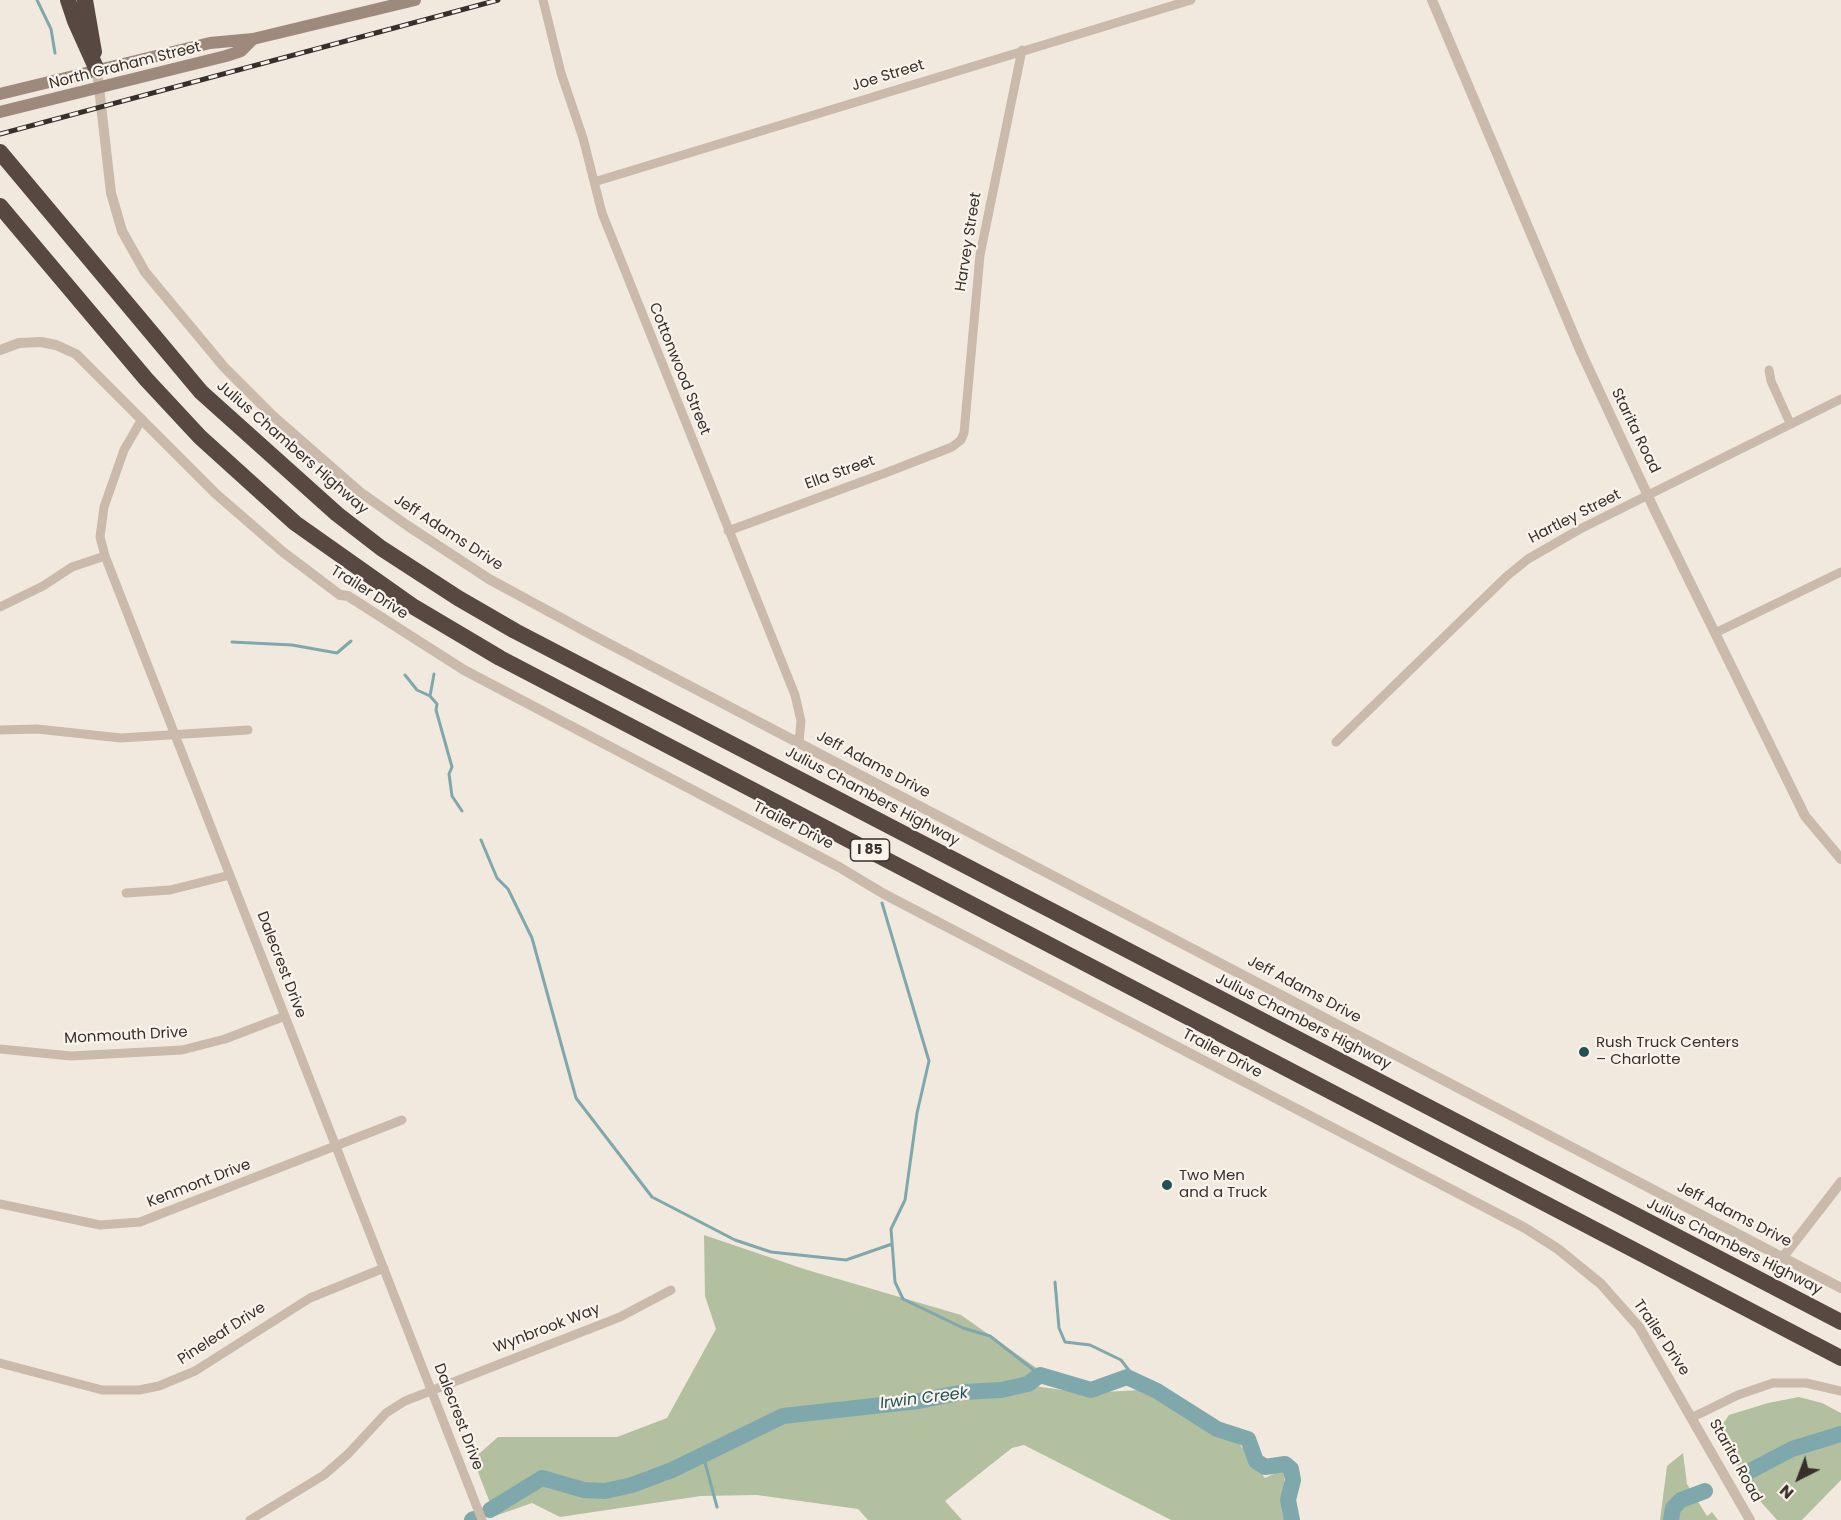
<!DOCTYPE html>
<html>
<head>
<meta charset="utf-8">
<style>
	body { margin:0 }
	#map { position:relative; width:1841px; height:1520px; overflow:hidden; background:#f1e9de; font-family:Poppins,sans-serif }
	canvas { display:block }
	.north { position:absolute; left:1769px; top:1448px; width:60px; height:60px; -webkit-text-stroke:4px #f9f3eb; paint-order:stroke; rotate:222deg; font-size:16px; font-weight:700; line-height:24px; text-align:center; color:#372f2a }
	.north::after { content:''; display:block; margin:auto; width:21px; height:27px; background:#372f2a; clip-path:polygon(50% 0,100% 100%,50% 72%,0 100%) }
</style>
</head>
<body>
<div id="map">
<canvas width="1841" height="1520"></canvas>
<div class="north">N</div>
</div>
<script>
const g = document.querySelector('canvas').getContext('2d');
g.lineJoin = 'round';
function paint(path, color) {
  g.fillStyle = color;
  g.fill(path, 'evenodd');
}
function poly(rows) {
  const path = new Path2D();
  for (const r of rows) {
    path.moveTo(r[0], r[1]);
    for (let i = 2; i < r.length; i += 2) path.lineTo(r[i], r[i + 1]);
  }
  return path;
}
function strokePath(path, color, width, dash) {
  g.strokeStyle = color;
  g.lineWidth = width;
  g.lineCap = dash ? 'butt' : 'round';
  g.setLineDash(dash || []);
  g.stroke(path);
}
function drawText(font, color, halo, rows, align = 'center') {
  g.font = font + ' Poppins,sans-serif';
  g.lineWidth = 4.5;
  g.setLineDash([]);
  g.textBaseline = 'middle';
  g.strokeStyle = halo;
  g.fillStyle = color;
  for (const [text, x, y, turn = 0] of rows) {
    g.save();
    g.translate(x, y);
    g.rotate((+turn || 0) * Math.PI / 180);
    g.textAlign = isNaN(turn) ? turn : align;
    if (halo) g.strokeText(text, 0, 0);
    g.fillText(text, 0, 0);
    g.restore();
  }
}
const green = poly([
	[704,1235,804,1269,961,1315,1045,1374,1034,1386,1084,1393,1141,1390,1238,1442,1265,1478,1284,1469,1286,1520,1171,1520,1024,1445,1012,1448,945,1501,962,1520,868,1520,858,1509,757,1495,701,1496,560,1517,532,1503,495,1516,473,1459,498,1437,617,1437,667,1418,716,1329,705,1296],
	[1799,1397,1822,1403,1841,1413,1841,1480,1802,1520,1777,1520,1753,1493,1718,1431,1729,1415,1768,1403],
	[1683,1453,1687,1484,1707,1516,1712,1512,1718,1520,1660,1520,1667,1466]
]);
const stream = poly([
	[37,0,51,29,55,53],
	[232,642,292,645,337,653,351,641],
	[405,675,417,690,430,696,437,704,436,710,452,767,449,774,452,796,462,811],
	[430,696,434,674],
	[481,840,497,878,508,889,532,938,576,1098,652,1197,735,1240,771,1252,846,1260,892,1244],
	[882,903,929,1061,917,1113,905,1200,891,1229,895,1282,903,1299,963,1328,990,1336,1040,1375],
	[1055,1282,1059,1328,1065,1342,1090,1345,1121,1360,1131,1373,1127,1377],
	[703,1455,717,1507]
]);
const river = poly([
	[1750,1471,1792,1449,1841,1434],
	[490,1510,542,1478,584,1490,605,1491,632,1485,672,1470,783,1416,919,1401,964,1392,1001,1390,1028,1384,1040,1375,1091,1390,1127,1377,1157,1391,1217,1429,1248,1439,1256,1461,1265,1467,1285,1464,1291,1469,1293,1480,1288,1500,1292,1520],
	[472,1520,474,1519],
	[1671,1520,1673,1508,1681,1500,1705,1491]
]);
const minor = poly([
	[543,0,561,73,583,138,602,213,795,695,801,721,799,742],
	[594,182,1191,0],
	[1769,370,1771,381,1790,423],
	[142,419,124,450,104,507,100,537,105,556,482,1520],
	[728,531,888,472,952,447,961,440,964,433,980,255,1022,50],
	[0,607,43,586,72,567,105,556],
	[1715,633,1841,572],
	[0,730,37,729,121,738,248,730],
	[1336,742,1507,576,1528,559,1580,529,1841,399],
	[126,893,170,890,230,875],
	[0,1049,71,1056,182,1050,225,1039,285,1016],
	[0,1204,100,1225,140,1222,402,1120],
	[0,1363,102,1390,139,1390,159,1386,195,1371,310,1298,384,1268],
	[1693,1417,1738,1395,1773,1383,1806,1383,1841,1391],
	[250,1520,324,1475,348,1454,386,1413,405,1401,620,1317,671,1290]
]);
const tertiary = poly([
	[1432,0,1581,352,1655,511,1805,816,1841,859],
	[97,70,111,193,122,231,145,272,224,367,273,416,360,492,408,526,489,579,596,637,1841,1288],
	[0,350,19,343,41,342,56,345,76,354,215,493,283,552,340,595,348,596,464,670,839,867,884,894,1525,1228,1558,1249,1601,1284,1639,1327,1750,1520],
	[1783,1257,1841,1182]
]);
const secondary = poly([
	[0,94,210,43,253,39,415,0],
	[0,112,226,56,241,51,253,39]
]);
const motorway = poly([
	[68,0,75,21,97,70],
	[85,0,94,52],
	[0,152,201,392,337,514,381,548,458,598,515,631,1841,1322],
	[0,206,146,379,200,437,295,523,414,607,500,658,1841,1358]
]);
const rail = poly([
	[0,134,498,0]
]);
const markers = [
	[1584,1052,6,"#215056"],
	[1167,1185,6,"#215056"]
];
const shields = [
	[870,850,39]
];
const shieldNames = [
	["I 85",870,850]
];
const streetNames = [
	["North Graham Street",125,66,-14],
	["Joe Street",888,76,-17],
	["Harvey Street",969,242,-81],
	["Cottonwood Street",679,369,68],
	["Starita Road",1635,431,64],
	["Julius Chambers Highway",292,448,41],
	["Ella Street",840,473,-20],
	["Hartley Street",1575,517,-27],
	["Jeff Adams Drive",448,533,33],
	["Trailer Drive",369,593,32],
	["Jeff Adams Drive",873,765,28],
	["Julius Chambers Highway",872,797,28],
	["Trailer Drive",793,826,27],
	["Dalecrest Drive",281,965,69],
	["Jeff Adams Drive",1304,990,28],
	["Julius Chambers Highway",1303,1022,27],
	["Monmouth Drive",126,1036,-3],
	["Trailer Drive",1222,1054,28],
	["Kenmont Drive",199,1184,-21],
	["Jeff Adams Drive",1734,1215,27],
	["Julius Chambers Highway",1734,1247,27],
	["Wynbrook Way",547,1329,-21],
	["Pineleaf Drive",222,1334,-33],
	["Trailer Drive",1661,1338,56],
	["Dalecrest Drive",458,1417,69],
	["Starita Road",1735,1461,61]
];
const poiNames = [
	["Rush Truck Centers",1596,1043],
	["– Charlotte",1596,1060],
	["Two Men",1179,1176],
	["and a Truck",1179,1193]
];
const waterNames = [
	["Irwin Creek",924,1399,-7]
];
paint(green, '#b3c09f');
strokePath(stream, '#7fa8ad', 3);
strokePath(river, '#7fa8ad', 16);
strokePath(minor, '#c9baab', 9);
strokePath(tertiary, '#c9baab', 10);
strokePath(secondary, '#9d8a7c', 12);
strokePath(motorway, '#574941', 16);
strokePath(rail, '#372f2a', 5);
strokePath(rail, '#f9f3eb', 3, [9]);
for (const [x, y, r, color] of markers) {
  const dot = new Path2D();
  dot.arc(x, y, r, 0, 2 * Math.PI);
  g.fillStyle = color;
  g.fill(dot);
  strokePath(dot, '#f9f3eb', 2);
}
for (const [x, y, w] of shields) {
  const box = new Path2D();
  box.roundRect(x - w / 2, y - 11, w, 22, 4.5);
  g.fillStyle = '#f9f3eb';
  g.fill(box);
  strokePath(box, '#372f2a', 1.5);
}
drawText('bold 14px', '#372f2a', null, shieldNames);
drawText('15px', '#372f2a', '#f9f3eb', streetNames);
drawText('15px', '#372f2a', '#f9f3eb', poiNames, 'left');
drawText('italic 16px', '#215056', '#f9f3eb', waterNames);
</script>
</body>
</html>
